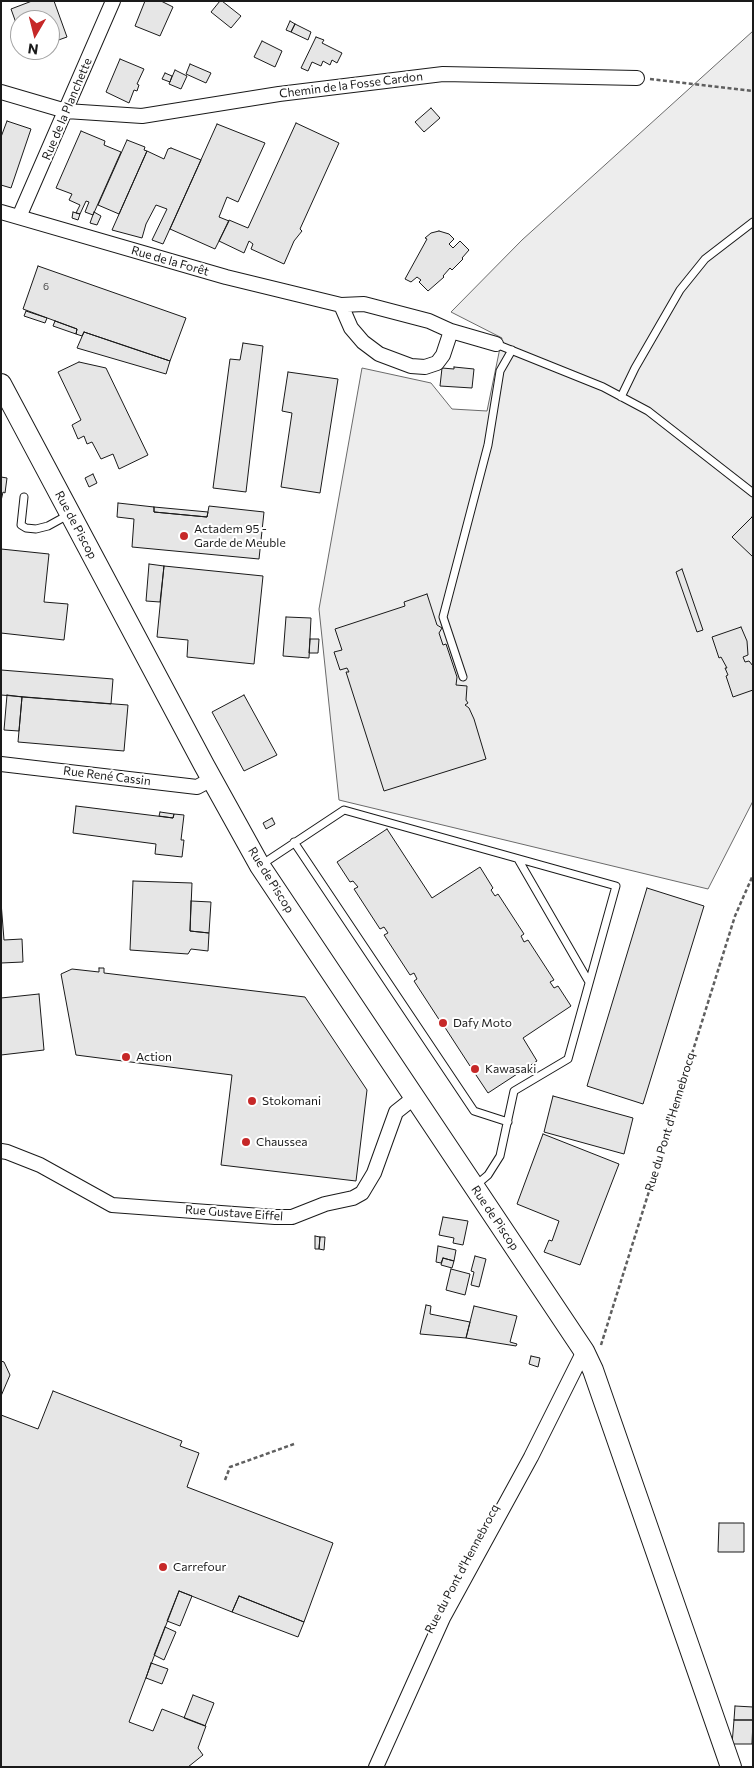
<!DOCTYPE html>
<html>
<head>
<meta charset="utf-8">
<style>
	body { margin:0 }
	#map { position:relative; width:754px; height:1768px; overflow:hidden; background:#fff; font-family:Commissioner,sans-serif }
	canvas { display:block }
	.frame { position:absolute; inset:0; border:2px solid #1a1a1a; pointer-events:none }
	.north { position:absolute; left:10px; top:10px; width:50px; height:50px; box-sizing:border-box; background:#fff; border:1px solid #a3a3a3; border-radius:50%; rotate:188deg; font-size:14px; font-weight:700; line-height:20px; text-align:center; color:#1a1a1a }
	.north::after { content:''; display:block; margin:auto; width:18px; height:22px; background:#c62828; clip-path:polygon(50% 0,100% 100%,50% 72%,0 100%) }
</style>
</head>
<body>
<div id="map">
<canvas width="754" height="1768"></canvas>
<div class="frame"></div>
<div class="north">N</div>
</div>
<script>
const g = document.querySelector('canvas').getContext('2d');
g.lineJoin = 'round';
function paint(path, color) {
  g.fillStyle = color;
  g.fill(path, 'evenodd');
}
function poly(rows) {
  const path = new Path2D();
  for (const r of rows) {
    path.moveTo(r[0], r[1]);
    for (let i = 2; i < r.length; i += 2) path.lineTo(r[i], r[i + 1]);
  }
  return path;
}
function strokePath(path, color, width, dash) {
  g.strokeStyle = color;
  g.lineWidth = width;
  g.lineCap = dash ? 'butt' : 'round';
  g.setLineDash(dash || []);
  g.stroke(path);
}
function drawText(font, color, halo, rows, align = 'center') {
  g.font = font + ' Commissioner,sans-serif';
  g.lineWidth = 4;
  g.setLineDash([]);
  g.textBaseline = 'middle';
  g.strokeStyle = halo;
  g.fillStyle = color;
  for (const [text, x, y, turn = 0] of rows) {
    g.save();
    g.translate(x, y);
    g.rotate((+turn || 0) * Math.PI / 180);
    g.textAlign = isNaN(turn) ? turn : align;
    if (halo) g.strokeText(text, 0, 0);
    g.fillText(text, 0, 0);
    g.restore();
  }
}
const green = poly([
	[753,31,753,801,708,889,339,800,319,609,362,368,431,383,452,409,487,411,502,338,451,312,522,240,753,31]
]);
const building = poly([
	[32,1,54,1,67,37,50,43,50,20,20,20,20,34,11,9,32,1],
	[145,1,161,1,173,7,160,36,135,26,145,1],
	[220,1,222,1,241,16,231,28,211,12,220,1],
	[290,21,295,24,291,32,286,30,290,21],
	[295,24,311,32,308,40,291,32,295,24],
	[316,37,324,40,322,43,342,53,337,63,332,60,330,65,323,61,321,66,312,62,308,71,301,68,316,37],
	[262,41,282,51,275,67,254,57,262,41],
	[120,59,144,69,137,84,139,85,137,91,134,90,129,103,106,92,120,59],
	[190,64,211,73,206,83,186,74,190,64],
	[175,70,187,76,181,89,169,84,175,70],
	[165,73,172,76,170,82,162,79,165,73],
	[431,108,440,118,424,132,415,122,431,108],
	[7,121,31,129,11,188,1,185,1,137,7,121],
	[296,123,339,143,300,229,302,231,294,241,284,264,251,249,253,244,249,241,244,253,219,241,229,220,248,228,296,123],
	[217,124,265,143,238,202,227,197,219,217,229,221,215,249,170,229,217,124],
	[81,131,105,141,104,145,121,152,93,215,85,212,89,202,86,201,80,214,76,213,80,205,69,200,72,194,56,188,81,131],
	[127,140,145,147,144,150,147,151,119,214,98,205,127,140],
	[171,148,201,160,163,244,152,240,167,209,156,205,146,224,142,238,112,230,147,151,164,159,168,149,171,148],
	[73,212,80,214,78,220,72,218,73,212],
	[94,212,101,216,97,225,90,223,94,212],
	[439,231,449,234,454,239,449,244,453,248,460,241,469,250,462,258,463,259,452,270,450,268,443,276,444,277,428,291,419,282,421,280,417,277,411,282,405,279,427,239,425,238,431,233,439,231],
	[38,266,186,318,170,361,84,332,82,336,76,334,77,329,23,309,38,266],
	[26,311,47,318,45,323,24,316,26,311],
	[55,321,77,329,76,334,53,326,55,321],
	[84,332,170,361,166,374,77,348,84,332],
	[243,343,263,346,246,492,213,488,230,359,240,360,243,343],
	[79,362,106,368,148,455,119,469,113,454,101,459,92,442,87,444,84,436,78,439,72,425,81,420,58,372,79,362],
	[454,367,474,369,472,388,440,386,442,368,454,369,454,367],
	[288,372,338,379,320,493,281,487,292,413,282,411,288,372],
	[93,474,97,483,89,487,85,478,93,474],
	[1,477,7,478,5,493,3,492,1,501,1,477],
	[118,503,154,507,154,512,207,517,209,506,264,512,259,559,132,547,134,519,117,517,118,503],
	[154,507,208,512,207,517,154,512,154,507],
	[752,517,753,518,753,557,732,537,752,517],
	[1,549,49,554,44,602,68,604,64,640,1,633,1,549],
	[149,564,164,566,160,602,146,601,149,564],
	[164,566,263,576,254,664,187,657,188,640,157,637,164,566],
	[682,569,703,630,697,632,676,572,682,569],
	[427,594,437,625,442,628,439,633,443,645,446,644,457,677,456,685,467,686,466,700,468,703,465,705,469,708,474,719,486,759,384,791,346,672,349,672,347,668,340,670,334,652,342,650,335,629,405,606,404,602,427,594],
	[286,617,311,618,309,658,283,656,286,617],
	[741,627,747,641,748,655,743,657,745,662,749,661,753,666,753,690,733,697,726,676,728,675,725,668,727,668,721,657,719,658,712,637,741,627],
	[310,639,319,639,318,653,309,653,310,639],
	[1,670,113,679,111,704,1,695,1,670],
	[7,695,22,697,19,731,4,730,7,695],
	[244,695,277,755,244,771,212,712,244,695],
	[22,697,128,705,124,751,18,742,22,697],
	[76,806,173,818,174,814,184,815,181,840,184,840,182,857,155,854,156,844,73,833,76,806],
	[160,812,174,814,173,818,159,816,160,812],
	[272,818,275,824,266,829,263,823,272,818],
	[387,829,432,898,480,867,493,888,491,890,495,896,498,894,524,934,521,936,524,942,528,940,554,980,550,982,554,988,558,986,571,1006,523,1038,537,1061,488,1093,474,1072,477,1071,473,1064,470,1066,444,1026,447,1024,444,1019,440,1021,414,981,417,979,414,973,410,975,384,935,388,933,384,927,380,929,354,889,358,887,353,881,350,882,337,862,387,829],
	[133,881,192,883,190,931,209,933,208,951,191,949,188,954,130,950,133,881],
	[647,888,704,906,643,1104,587,1086,647,888],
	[191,901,211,902,209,933,190,931,191,901],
	[1,902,4,940,22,939,23,962,1,963,1,902],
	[99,968,104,968,104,973,305,997,367,1090,356,1181,221,1165,232,1075,76,1055,61,974,72,969,99,972,99,968],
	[39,994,44,1050,1,1055,1,998,39,994],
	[553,1096,633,1118,624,1154,544,1132,553,1096],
	[543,1134,619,1164,580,1265,544,1252,549,1240,552,1241,559,1221,517,1204,543,1134],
	[443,1217,468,1221,463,1245,453,1243,454,1238,439,1235,443,1217],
	[315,1236,320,1237,319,1249,315,1249,315,1236],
	[320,1237,325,1237,324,1250,319,1249,320,1237],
	[438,1246,456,1250,454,1261,443,1258,441,1263,436,1262,438,1246],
	[475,1256,486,1259,479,1287,471,1285,474,1272,471,1271,475,1256],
	[443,1258,454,1261,452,1268,441,1265,443,1258],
	[451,1269,470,1274,465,1295,446,1290,451,1269],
	[426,1305,431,1306,430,1314,470,1322,466,1338,420,1334,426,1305],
	[474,1306,517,1316,510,1342,517,1344,516,1346,466,1338,474,1306],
	[531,1356,540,1358,538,1367,529,1364,531,1356],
	[1,1361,4,1362,10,1375,1,1396,1,1361],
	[53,1391,182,1441,180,1446,199,1453,187,1487,333,1543,304,1622,239,1596,232,1612,179,1591,129,1722,153,1731,162,1709,206,1726,198,1748,203,1755,188,1767,1,1767,1,1415,38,1429,53,1391],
	[719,1523,744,1523,744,1552,718,1552,719,1523],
	[179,1591,192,1596,180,1626,167,1621,179,1591],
	[239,1596,304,1622,298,1637,232,1612,239,1596],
	[165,1627,176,1632,164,1660,154,1655,165,1627],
	[151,1663,168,1669,162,1684,146,1678,151,1663],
	[193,1695,214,1703,205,1726,184,1718,193,1695],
	[735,1706,753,1707,753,1720,734,1720,735,1706],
	[734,1720,753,1720,752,1744,732,1744,734,1720]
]);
const path = poly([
	[650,79,753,91],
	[601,1345,735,916,753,875],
	[225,1480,230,1467,294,1444]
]);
const lane = poly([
	[496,344,603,387,648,411,753,493],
	[621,397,635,368,680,290,705,259,753,222],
	[24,497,21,525,26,528,36,529,48,526,68,515],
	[463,677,443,617,488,445,500,371,512,350],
	[294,842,474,1111,508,1122],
	[518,859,589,982],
	[261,865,344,810,616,886,568,1059,514,1091,500,1156,488,1175,475,1186]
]);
const street = poly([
	[1,92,66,111,142,116,279,94,443,74,637,78],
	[1,212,226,277,341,305],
	[19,217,113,1],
	[364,304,429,321,451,331,443,355,437,363,425,367,411,366,379,354,363,342,351,328,341,305,364,304],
	[451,331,496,344],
	[1,764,197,787,212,779],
	[1,1151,7,1152,40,1165,112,1205,275,1217,292,1217,325,1204,353,1198,362,1193,374,1173,396,1112,415,1097],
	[376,1767,443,1618,531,1457,584,1351]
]);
const secondary = poly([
	[1,384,204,765,260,866,584,1351,593,1370,731,1767]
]);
const markers = [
	[184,536,5,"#c62828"],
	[443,1023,5,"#c62828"],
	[126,1057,5,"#c62828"],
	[475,1069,5,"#c62828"],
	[252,1101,5,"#c62828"],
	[246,1142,5,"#c62828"],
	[163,1567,5,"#c62828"]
];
const numberNames = [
	["6",46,287]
];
const streetNames = [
	["Chemin de la Fosse Cardon",351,85,-7],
	["Rue de la Planchette",67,109,-67],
	["Rue de la Forêt",170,261,16],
	["Rue de Piscop",76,525,62],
	["Rue René Cassin",107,776,7],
	["Rue de Piscop",271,880,58],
	["Rue du Pont d'Hennebrocq",670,1122,-73],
	["Rue Gustave Eiffel",234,1213,4],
	["Rue de Piscop",495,1218,56],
	["Rue du Pont d'Hennebrocq",462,1569,-62]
];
const poiNames = [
	["Actadem 95 -",194,529],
	["Garde de Meuble",194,543],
	["Dafy Moto",453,1023],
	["Action",136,1057],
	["Kawasaki",485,1069],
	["Stokomani",262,1101],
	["Chaussea",256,1142],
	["Carrefour",173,1567]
];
paint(green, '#ededed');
strokePath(green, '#6a6a6a', 1);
paint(building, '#e6e6e6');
strokePath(building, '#1a1a1a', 1);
strokePath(lane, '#1a1a1a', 9);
strokePath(street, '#1a1a1a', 16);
strokePath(secondary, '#1a1a1a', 22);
strokePath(path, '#5f5f5f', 2.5, [4, 2.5]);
strokePath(lane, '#fff', 7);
strokePath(street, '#fff', 14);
strokePath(secondary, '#fff', 20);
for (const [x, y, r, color] of markers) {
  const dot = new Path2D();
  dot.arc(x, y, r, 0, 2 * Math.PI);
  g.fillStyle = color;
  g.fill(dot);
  strokePath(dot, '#fff', 2);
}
drawText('10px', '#4d4d4d', null, numberNames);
drawText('12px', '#1a1a1a', '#fff', streetNames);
drawText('12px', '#1a1a1a', '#fff', poiNames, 'left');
</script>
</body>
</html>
